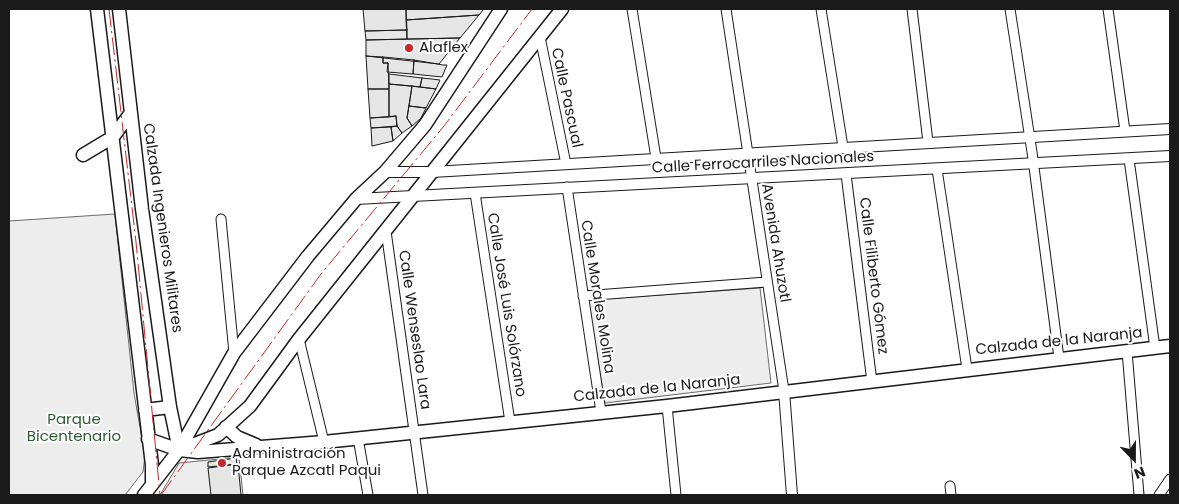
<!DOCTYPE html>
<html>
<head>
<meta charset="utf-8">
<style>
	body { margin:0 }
	#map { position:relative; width:1179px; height:504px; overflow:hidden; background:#fff; font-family:Poppins,sans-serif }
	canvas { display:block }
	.frame { position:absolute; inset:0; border:10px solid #1a1a1a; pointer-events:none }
	.north { position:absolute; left:1109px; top:434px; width:50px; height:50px; -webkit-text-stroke:4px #fff; paint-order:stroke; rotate:158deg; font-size:14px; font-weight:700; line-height:20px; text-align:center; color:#1a1a1a }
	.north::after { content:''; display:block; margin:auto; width:18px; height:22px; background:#1a1a1a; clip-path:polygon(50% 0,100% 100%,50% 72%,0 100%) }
</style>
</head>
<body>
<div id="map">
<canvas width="1179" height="504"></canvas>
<div class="frame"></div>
<div class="north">N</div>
</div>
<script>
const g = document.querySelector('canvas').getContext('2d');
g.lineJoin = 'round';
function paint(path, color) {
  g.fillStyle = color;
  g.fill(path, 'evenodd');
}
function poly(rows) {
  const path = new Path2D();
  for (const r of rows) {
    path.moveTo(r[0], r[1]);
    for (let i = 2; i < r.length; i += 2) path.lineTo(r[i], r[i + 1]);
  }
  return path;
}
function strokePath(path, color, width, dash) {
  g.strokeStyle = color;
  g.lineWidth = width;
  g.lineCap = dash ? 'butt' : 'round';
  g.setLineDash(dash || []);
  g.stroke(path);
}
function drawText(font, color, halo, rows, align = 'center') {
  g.font = font + ' Poppins,sans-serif';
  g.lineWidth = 4;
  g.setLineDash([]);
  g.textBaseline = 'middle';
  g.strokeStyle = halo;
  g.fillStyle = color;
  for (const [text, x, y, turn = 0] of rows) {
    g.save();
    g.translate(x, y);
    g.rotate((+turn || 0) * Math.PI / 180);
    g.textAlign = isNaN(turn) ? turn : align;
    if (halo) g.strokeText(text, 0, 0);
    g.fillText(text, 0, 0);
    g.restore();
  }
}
const built = poly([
	[115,214,134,393,145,456,143,472,125,495,9,495,9,221,115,214],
	[760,288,771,383,605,403,588,300,760,288],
	[239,457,243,495,160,495,179,463,239,457]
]);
const building = poly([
	[363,9,406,9,407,30,365,31,363,9],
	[406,9,484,9,479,15,406,20,406,9],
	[479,15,460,38,407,39,406,20,479,15],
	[407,30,407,39,366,40,365,31,407,30],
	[460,38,439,64,366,56,366,40,460,38],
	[366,56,383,57,383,63,388,63,389,89,368,89,366,56],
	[383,57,414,60,413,74,387,72,388,63,383,63,383,57],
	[414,60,443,65,447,65,442,77,413,74,414,60],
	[389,74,422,78,420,87,389,84,389,74],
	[422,78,432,79,440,80,436,89,420,87,422,78],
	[389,84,412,86,407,118,412,126,402,133,397,126,396,116,389,117,389,84],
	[412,86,436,89,426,108,409,106,412,86],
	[368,89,389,89,389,117,370,118,368,89],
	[409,106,426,108,421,118,412,126,407,118,409,106],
	[396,116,397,126,371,128,370,118,396,116],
	[397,126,402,133,393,141,391,127,397,126],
	[391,127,393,141,372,146,371,128,391,127],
	[236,458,237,464,208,467,208,462,236,458],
	[238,464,241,495,211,495,208,468,238,464]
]);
const minor = poly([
	[632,9,656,158],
	[726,9,784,391],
	[821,9,843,147],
	[912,9,928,142],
	[1010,9,1032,152,1059,358],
	[1108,9,1125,131],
	[540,37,566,164],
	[1129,159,1155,348],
	[937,169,967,369],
	[846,174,872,382],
	[567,187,601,412],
	[475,193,510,422],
	[221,219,234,353],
	[386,231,423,495],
	[583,296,766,282],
	[299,339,324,442],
	[1127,351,1139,495],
	[667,406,676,495],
	[358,438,368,495],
	[950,486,951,495],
	[1159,495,1170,479]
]);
const tertiary = poly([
	[385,172,432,172,1170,129],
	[356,199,1170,156],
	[784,391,792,495]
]);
const secondary = poly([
	[97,9,152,465,152,484],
	[119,9,142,209,170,407,179,450],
	[83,155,113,137,130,114],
	[145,410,170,407],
	[226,427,237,437,256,445],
	[148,439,179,450,198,452,324,442,667,406,1170,346],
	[184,448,218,435,250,406,299,339,562,9],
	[144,495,179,450,234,353,308,256,356,199,385,172,425,125,501,9]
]);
const power = poly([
	[109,9,136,242,160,495],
	[161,495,321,274,444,126,532,9]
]);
const markers = [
	[409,48,5,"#c62828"],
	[222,463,5,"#c62828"]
];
const poiNames = [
	["Alaflex",419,48],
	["Administración",232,454],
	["Parque Azcatl Paqui",232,471]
];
const streetNames = [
	["Calle Pascual",566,98,78],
	["Calle Ferrocarriles Nacionales",763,163,-3],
	["Calzada Ingenieros Militares",162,228,82],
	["Avenida Ahuzotl",775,243,81],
	["Calle Filiberto Gómez",873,276,83],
	["Calle Morales Molina",597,297,81],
	["Calle José Luis Solórzano",506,305,81],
	["Calle Wenseslao Lara",414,330,82],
	["Calzada de la Naranja",1059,342,-6],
	["Calzada de la Naranja",657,389,-6]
];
const parkNames = [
	["Parque",74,420],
	["Bicentenario",74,437]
];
paint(built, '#ededed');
strokePath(built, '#6a6a6a', 1);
paint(building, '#e6e6e6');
strokePath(building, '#1a1a1a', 1);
strokePath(minor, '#1a1a1a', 11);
strokePath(tertiary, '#1a1a1a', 12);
strokePath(secondary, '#1a1a1a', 15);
strokePath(minor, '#fff', 9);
strokePath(tertiary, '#fff', 10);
strokePath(secondary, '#fff', 12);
strokePath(power, '#c62828', 1, [18, 4, 2.5, 4]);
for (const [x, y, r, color] of markers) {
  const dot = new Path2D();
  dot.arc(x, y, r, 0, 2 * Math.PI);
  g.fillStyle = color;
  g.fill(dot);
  strokePath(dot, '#fff', 2);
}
drawText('15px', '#1a1a1a', '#fff', poiNames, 'left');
drawText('15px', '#1a1a1a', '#fff', streetNames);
drawText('15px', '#2b5a34', '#fff', parkNames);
</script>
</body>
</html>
